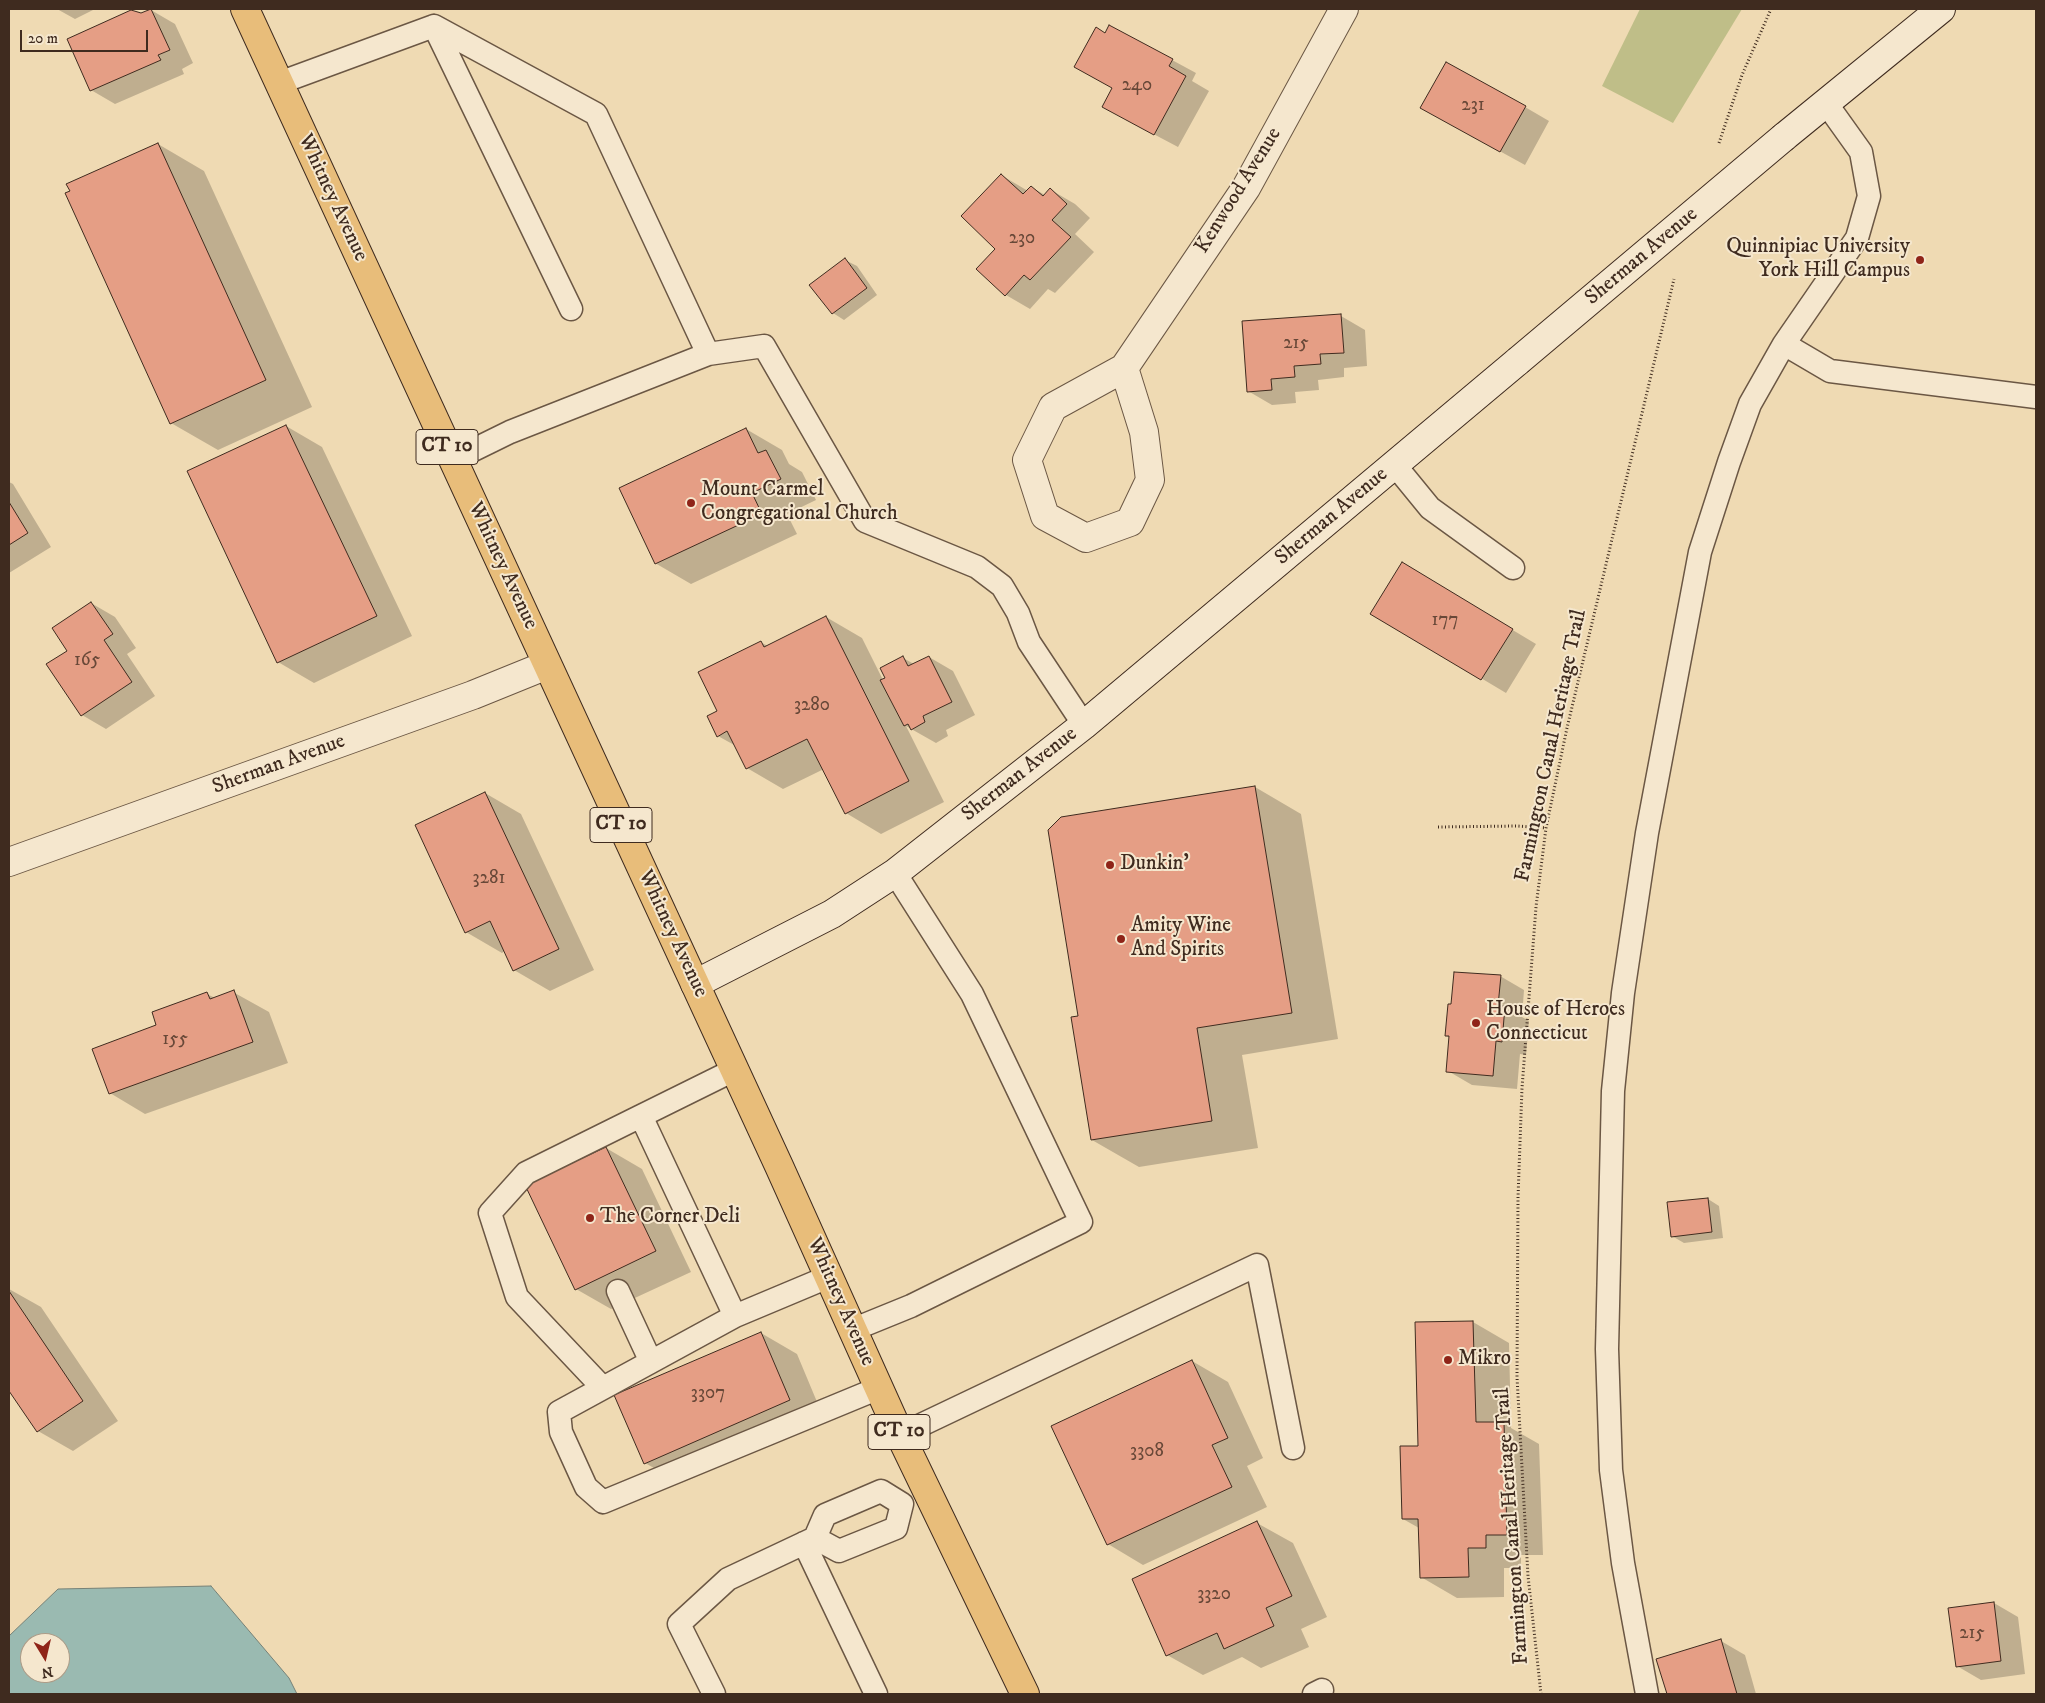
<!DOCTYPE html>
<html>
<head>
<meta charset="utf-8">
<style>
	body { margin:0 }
	#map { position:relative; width:2045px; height:1703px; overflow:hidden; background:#efdab3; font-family:"IM FELL DW Pica",serif }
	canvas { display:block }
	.frame { position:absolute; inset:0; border:10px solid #3f2b1f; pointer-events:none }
	.north { position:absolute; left:20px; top:1633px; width:50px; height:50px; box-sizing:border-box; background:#f5e7ce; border:1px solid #ac9c88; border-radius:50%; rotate:171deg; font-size:14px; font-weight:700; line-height:20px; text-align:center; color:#3f2b1f }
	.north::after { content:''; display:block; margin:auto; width:18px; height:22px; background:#8f2418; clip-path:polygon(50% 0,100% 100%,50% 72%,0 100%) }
	.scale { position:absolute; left:20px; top:30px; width:128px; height:22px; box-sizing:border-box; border:2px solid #3f2b1f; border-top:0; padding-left:6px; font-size:15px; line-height:18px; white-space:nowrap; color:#3f2b1f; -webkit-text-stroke:4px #f5e7ce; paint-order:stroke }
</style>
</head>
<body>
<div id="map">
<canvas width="2045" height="1703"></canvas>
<div class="frame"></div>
<div class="north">N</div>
<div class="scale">20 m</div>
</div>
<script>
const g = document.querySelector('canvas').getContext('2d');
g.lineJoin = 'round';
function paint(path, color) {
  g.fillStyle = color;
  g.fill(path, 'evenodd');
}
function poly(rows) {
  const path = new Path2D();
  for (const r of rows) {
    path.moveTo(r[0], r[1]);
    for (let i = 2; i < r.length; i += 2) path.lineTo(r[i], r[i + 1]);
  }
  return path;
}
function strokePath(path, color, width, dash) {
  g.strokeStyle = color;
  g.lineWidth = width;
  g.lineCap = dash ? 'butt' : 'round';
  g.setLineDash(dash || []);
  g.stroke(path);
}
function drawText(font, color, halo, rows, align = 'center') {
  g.font = font + ' "IM FELL DW Pica",serif';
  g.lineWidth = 4;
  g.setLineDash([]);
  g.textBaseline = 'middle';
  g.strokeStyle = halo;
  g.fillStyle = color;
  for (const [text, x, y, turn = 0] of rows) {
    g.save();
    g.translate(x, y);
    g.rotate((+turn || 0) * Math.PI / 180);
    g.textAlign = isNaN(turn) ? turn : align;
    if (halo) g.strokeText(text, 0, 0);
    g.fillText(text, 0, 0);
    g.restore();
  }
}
const green = poly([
	[1640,9,1742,9,1673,123,1602,86]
]);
const water = poly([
	[211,1586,289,1678,297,1694,9,1694,9,1636,58,1589,211,1586],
	[30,1643,60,1643,60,1673,30,1673,30,1643]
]);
const shadow = poly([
	[57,9,95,9,75,19],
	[151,10,175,24,193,63,182,69,184,74,115,104,91,90,141,15],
	[1106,34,1172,60,1196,73,1192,81,1209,91,1178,147,1127,120,1114,88],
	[1525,107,1549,121,1525,165,1445,121],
	[158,144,204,171,312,407,218,450,171,423],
	[1001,175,1028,191,1031,187,1045,195,1051,190,1075,204,1090,218,1075,234,1094,252,1055,293,1048,289,1030,309,1006,295,997,249],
	[845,260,857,266,877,295,844,320,833,313],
	[1341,316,1365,330,1367,366,1344,368,1344,377,1318,380,1319,390,1295,392,1296,403,1272,405,1248,391],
	[286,426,322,447,412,636,314,683,278,662],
	[746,429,782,450,789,464,802,472,816,500,787,514,797,534,691,584,655,563],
	[9,482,13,484,51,547,9,573],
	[1426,578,1536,644,1506,693,1372,613],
	[91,603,115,617,136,648,127,654,155,696,106,729,82,715,69,651],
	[826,617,862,638,883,680,903,658,914,664,929,657,953,671,975,715,946,730,948,736,936,743,906,726,944,802,881,834,846,813,824,769,783,789,747,768,736,746,718,736,719,711,760,642,768,646],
	[1255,787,1301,814,1338,1039,1242,1055,1258,1148,1139,1167,1092,1140,1080,1017],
	[485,793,521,814,594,970,550,991,514,970,505,951,502,953,466,932],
	[1500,976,1524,990,1522,1017,1529,1021,1526,1055,1520,1054,1517,1089,1472,1085,1448,1071,1450,1038,1446,1036,1452,1005],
	[233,992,269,1012,288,1063,145,1114,110,1093,158,1026,207,994,215,998],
	[606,1148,642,1169,691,1272,611,1309,576,1289],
	[1708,1199,1719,1206,1723,1238,1684,1243,1672,1236],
	[9,1289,41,1307,118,1421,73,1451,38,1431,9,1389],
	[1473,1322,1509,1343,1511,1428,1539,1444,1543,1555,1521,1555,1521,1568,1504,1568,1504,1597,1457,1598,1421,1577,1419,1528,1403,1519,1419,1447],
	[761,1333,797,1354,825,1421,681,1483,645,1463],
	[1192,1361,1228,1382,1263,1458,1247,1466,1267,1507,1143,1565,1108,1544],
	[1257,1523,1293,1543,1327,1617,1301,1629,1309,1647,1261,1668,1242,1657,1203,1675,1167,1655],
	[1994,1603,2018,1617,2025,1674,1981,1680,1957,1666],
	[1721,1641,1745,1655,1756,1694,1668,1694,1658,1660]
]);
const building = poly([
	[151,9,170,50,158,55,161,60,90,91,67,39,131,10,141,13,151,9],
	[1109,25,1173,59,1169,66,1186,76,1154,135,1102,107,1112,88,1074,67,1096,27,1105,33,1109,25],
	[1446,62,1526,106,1500,152,1420,108,1446,62],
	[158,143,266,380,170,424,65,193,70,191,66,184,158,143],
	[1001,174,1023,194,1031,186,1043,196,1050,188,1067,204,1052,220,1071,237,1030,280,1024,275,1005,296,976,269,995,249,961,216,1001,174],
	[845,258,867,288,832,314,809,285,845,258],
	[1341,314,1344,353,1320,354,1321,364,1294,366,1295,377,1271,379,1272,390,1247,392,1242,321,1341,314],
	[286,425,377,616,277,663,187,471,286,425],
	[746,428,758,453,766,450,781,479,752,493,762,514,655,564,619,488,746,428],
	[9,502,28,533,9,545,9,502],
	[1402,562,1513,629,1481,680,1370,614,1402,562],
	[91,602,113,634,104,640,132,682,81,716,46,664,67,651,52,628,91,602],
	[826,616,909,781,845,814,807,739,746,769,727,731,717,737,707,716,717,711,698,672,761,641,764,647,826,616],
	[903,656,908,666,929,656,952,702,923,716,925,722,911,730,908,724,904,726,880,680,885,678,880,668,903,656],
	[1255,786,1292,1013,1197,1028,1212,1121,1091,1140,1071,1017,1078,1016,1048,830,1061,817,1255,786],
	[485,792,559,949,513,971,490,921,465,933,415,825,485,792],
	[1454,972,1501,975,1498,1006,1505,1006,1502,1042,1496,1041,1493,1076,1446,1072,1449,1036,1445,1036,1448,1004,1451,1004,1454,972],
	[234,990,253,1042,109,1094,92,1049,156,1025,152,1012,207,992,210,999,234,990],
	[606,1147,656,1251,575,1290,525,1185,606,1147],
	[1708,1198,1712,1232,1671,1237,1667,1202,1708,1198],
	[9,1291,83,1401,37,1432,9,1391,9,1291],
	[1473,1321,1476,1422,1504,1422,1507,1535,1486,1535,1486,1548,1468,1548,1469,1577,1420,1578,1418,1519,1402,1519,1400,1446,1418,1446,1415,1322,1473,1321],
	[761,1332,790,1400,644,1464,614,1395,761,1332],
	[1192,1360,1228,1438,1212,1445,1232,1487,1107,1545,1051,1426,1192,1360],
	[1257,1521,1292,1596,1266,1608,1274,1626,1224,1649,1217,1633,1166,1656,1132,1579,1257,1521],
	[1994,1602,2001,1661,1956,1667,1948,1608,1994,1602],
	[1721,1639,1737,1694,1667,1694,1656,1659,1721,1639]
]);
const path = poly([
	[1719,143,1742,75,1771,9],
	[1438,827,1517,826,1546,828],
	[1541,1694,1528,1576,1517,1377,1518,1198,1522,1088,1536,907,1546,828,1567,728,1674,279]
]);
const service = poly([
	[434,26,571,309],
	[279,83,434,26,596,114,708,354],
	[1784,344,1830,371,2036,397],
	[453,460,510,432,708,354,764,346,865,521,977,567,1002,586,1018,613,1029,642,1084,725],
	[1394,464,1430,508,1513,568],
	[734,1070,641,1116,735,1316],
	[828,1277,735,1316,559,1412,561,1432,586,1487,603,1502,879,1388],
	[618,1291,651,1362],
	[852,1330,911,1306,1081,1222,972,994,895,873],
	[602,1387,517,1297,490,1213,526,1173,641,1116],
	[900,1435,1257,1265,1293,1448],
	[804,1543,876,1694],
	[714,1694,679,1624,728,1579,815,1538,825,1515,881,1491,902,1504,896,1528,839,1551,815,1538],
	[1314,1694,1322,1690],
	[1647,1694,1623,1563,1611,1470,1607,1349,1613,1091,1623,993,1647,833,1700,552,1729,462,1750,404,1784,344,1857,238,1869,196,1861,152,1826,103]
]);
const minor = poly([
	[1124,368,1144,432,1150,480,1130,522,1086,538,1045,516,1027,460,1053,407,1124,368,1246,188,1344,9],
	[9,862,473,695,547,665]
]);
const secondary = poly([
	[1784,137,1941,9],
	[695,984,832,914,895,873,1084,725,1518,361]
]);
const trunk = poly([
	[245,9,779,1166,900,1435,1025,1694]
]);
const secondaryBridge = poly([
	[1518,361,1784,137]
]);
const markers = [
	[1920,260,5,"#8f2418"],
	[691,503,5,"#8f2418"],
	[1110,865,5,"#8f2418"],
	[1121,939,5,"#8f2418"],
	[1476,1023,5,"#8f2418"],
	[590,1218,5,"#8f2418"],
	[1448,1360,5,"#8f2418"]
];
const numberNames = [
	["240",1137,86],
	["231",1473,106],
	["230",1022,239],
	["215",1296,344],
	["177",1445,621],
	["165",87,661],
	["3280",812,706],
	["3281",489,879],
	["155",175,1040],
	["3307",708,1394],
	["3308",1147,1452],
	["3320",1214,1595],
	["215",1972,1634]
];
const shields = [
	[447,447,62],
	[621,825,62],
	[899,1432,62]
];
const shieldNames = [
	["CT 10",447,447],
	["CT 10",621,825],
	["CT 10",899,1432]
];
const streetNames = [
	["Kenwood Avenue",1239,191,-58],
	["Whitney Avenue",332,198,65],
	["Sherman Avenue",1642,257,-40],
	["Sherman Avenue",1332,517,-40],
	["Whitney Avenue",502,566,65],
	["Farmington Canal Heritage Trail",1552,746,-78],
	["Sherman Avenue",279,765,-20],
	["Sherman Avenue",1020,775,-38],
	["Whitney Avenue",672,934,65],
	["Whitney Avenue",840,1302,66],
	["Farmington Canal Heritage Trail",1513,1526,-94]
];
const poiNames = [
	["Quinnipiac University",1910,248,"right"],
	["York Hill Campus",1910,272,"right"],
	["Mount Carmel",701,491],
	["Congregational Church",701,515],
	["Dunkin'",1120,865],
	["Amity Wine",1131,927],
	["And Spirits",1131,951],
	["House of Heroes",1486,1011],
	["Connecticut",1486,1035],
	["The Corner Deli",600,1218],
	["Mikro",1458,1360]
];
paint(green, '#bfbe88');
paint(water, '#9abab1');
strokePath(water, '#768177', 1);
paint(shadow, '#0003');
paint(building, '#e59e85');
strokePath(building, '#3f2b1f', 1);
strokePath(service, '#6b5744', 25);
strokePath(minor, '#6b5744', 30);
strokePath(secondary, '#3f2b1f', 30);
strokePath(trunk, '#3f2b1f', 30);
strokePath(path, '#3f2b1f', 3, [1, 2.5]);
strokePath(service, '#f5e7ce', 22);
strokePath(minor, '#f5e7ce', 28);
strokePath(secondary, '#f5e7ce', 28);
strokePath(trunk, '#e8bd7a', 28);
strokePath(secondaryBridge, '#3f2b1f', 30, []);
strokePath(secondaryBridge, '#f5e7ce', 28);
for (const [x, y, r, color] of markers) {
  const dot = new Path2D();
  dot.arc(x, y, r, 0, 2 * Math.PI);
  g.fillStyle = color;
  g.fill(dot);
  strokePath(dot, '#f5e7ce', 2);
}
drawText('19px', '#684838', null, numberNames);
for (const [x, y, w] of shields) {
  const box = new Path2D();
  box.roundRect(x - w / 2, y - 17.5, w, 35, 4);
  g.fillStyle = '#f5e7ce';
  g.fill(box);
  strokePath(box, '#3f2b1f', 1);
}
drawText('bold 20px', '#3f2b1f', null, shieldNames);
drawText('21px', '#3f2b1f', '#f5e7ce', streetNames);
drawText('21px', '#3f2b1f', '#f5e7ce', poiNames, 'left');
</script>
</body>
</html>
